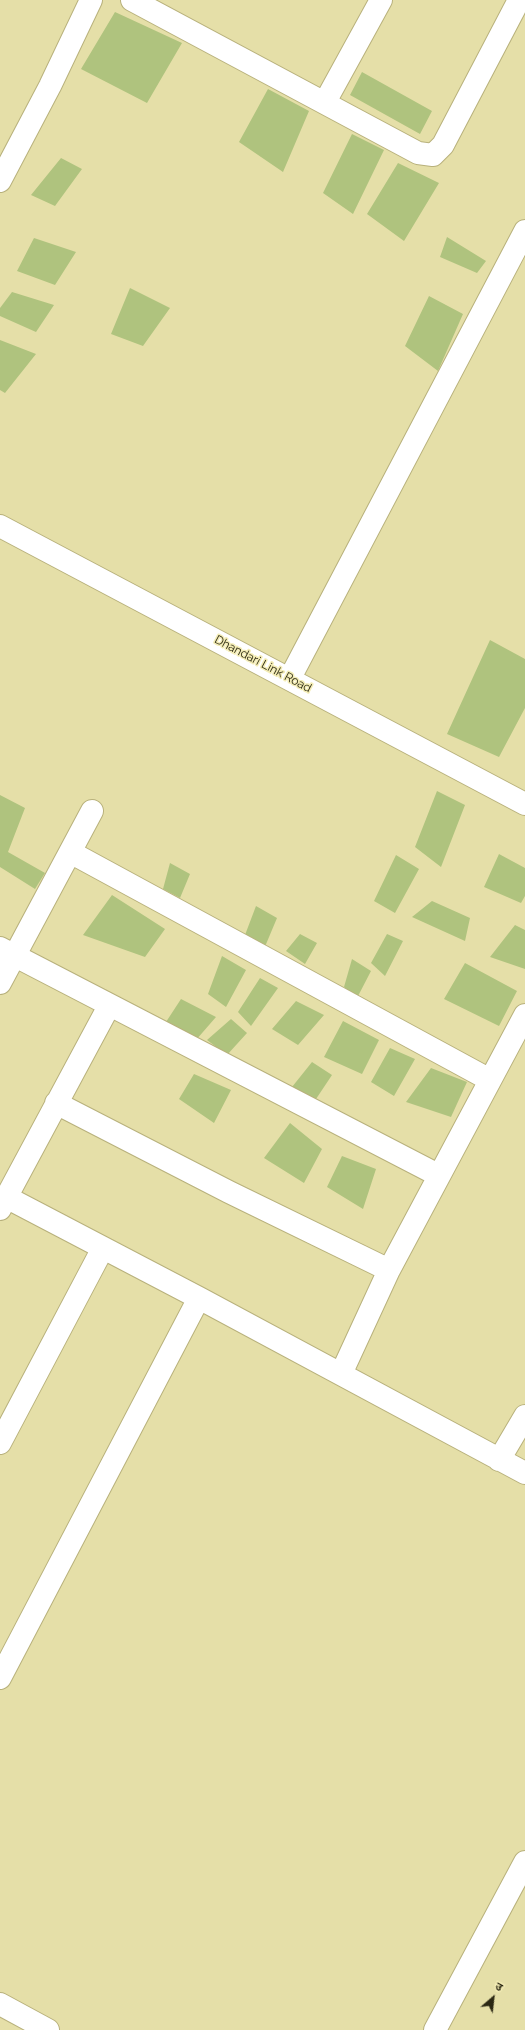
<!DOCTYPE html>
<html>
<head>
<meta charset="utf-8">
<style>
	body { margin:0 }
	#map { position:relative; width:525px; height:2030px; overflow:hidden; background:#e5dfa8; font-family:Raleway,"Noto Sans Devanagari",sans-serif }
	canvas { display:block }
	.north { position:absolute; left:473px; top:1978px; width:40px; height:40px; -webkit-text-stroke:3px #f3ecb5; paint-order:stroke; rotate:28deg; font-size:11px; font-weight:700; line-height:16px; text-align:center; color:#2b2813 }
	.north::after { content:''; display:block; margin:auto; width:14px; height:18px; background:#2b2813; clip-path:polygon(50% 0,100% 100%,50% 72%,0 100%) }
</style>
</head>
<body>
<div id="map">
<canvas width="525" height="2030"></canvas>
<div class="north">उ</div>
</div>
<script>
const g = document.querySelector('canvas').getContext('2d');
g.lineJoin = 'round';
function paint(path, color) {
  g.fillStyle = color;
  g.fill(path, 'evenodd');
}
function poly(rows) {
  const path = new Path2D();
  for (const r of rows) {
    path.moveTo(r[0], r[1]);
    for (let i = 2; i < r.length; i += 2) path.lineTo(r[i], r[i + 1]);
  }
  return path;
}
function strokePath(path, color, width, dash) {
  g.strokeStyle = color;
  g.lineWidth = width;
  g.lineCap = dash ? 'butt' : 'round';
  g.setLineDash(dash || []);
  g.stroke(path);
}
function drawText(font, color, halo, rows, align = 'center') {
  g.font = font + ' Raleway,sans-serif';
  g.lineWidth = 3;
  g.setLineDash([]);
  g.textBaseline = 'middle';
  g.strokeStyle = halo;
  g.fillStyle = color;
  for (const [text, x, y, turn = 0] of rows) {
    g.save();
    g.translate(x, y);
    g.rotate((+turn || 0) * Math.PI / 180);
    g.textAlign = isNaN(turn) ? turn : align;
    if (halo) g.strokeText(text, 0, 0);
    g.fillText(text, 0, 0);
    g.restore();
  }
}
const building = poly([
	[115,12,182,43,147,103,81,69],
	[362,72,432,111,420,134,350,95],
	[268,89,309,111,283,172,239,142],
	[352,134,384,150,353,214,323,193],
	[61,158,82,169,55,206,31,195],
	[398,163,439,183,404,241,367,214],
	[447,237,486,261,477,273,440,257],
	[34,238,76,252,55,285,17,271],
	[130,288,170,308,143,346,111,334],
	[12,292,54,305,36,332,0,316,0,308],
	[429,296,463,314,438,371,405,346],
	[0,340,36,354,5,393,0,390],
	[490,640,525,659,525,708,499,757,447,734],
	[437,791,465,805,441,867,415,847],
	[0,795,25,808,8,852,45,873,35,889,0,867],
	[499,854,525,868,525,896,521,903,484,887],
	[396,855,419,869,395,913,374,901],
	[170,863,190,874,180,898,163,889],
	[112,895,165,929,145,957,83,935],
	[432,901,470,918,465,941,412,917],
	[256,906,277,918,264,949,245,935],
	[515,925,525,930,525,969,490,957],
	[300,934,317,943,305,964,286,951],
	[387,934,403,941,385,976,371,963],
	[222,956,246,970,226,1007,208,994],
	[352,959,371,971,357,998,344,987],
	[465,963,517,991,499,1026,444,999],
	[260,978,278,988,251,1026,238,1012],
	[181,999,216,1017,196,1040,166,1022],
	[296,1001,324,1015,298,1045,272,1029],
	[231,1019,247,1033,227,1055,207,1040],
	[343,1021,379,1040,362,1074,324,1057],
	[390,1048,415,1059,394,1096,371,1082],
	[312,1062,332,1075,316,1099,292,1087],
	[431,1068,467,1082,451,1117,406,1102],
	[194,1074,231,1090,214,1123,179,1099],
	[290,1123,322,1149,304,1183,264,1158],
	[342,1156,376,1169,363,1209,327,1187]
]);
const minor = poly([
	[132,0,418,153,433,155,443,145,519,0],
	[325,102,381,0],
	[0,181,50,86,91,0],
	[290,678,525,231],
	[70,852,490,1080],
	[0,948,438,1175],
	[0,983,92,811],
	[56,1103,229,1192,389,1270],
	[6,1197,199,1298,525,1473],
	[0,1209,109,1006],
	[341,1374,389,1270,525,1015],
	[0,1443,103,1248],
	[499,1460,525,1416],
	[0,1678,199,1298],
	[0,2004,48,2030],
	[435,2030,525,1862]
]);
const tertiary = poly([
	[0,526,525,804]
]);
const streetNames = [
	["Dhandari Link Road",263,664,28]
];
paint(building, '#afc37e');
strokePath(minor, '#b8b17c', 24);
strokePath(tertiary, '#b8b17c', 24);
strokePath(minor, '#fff', 22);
strokePath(tertiary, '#fff', 22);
drawText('12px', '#2b2813', '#f3ecb5', streetNames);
</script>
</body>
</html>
